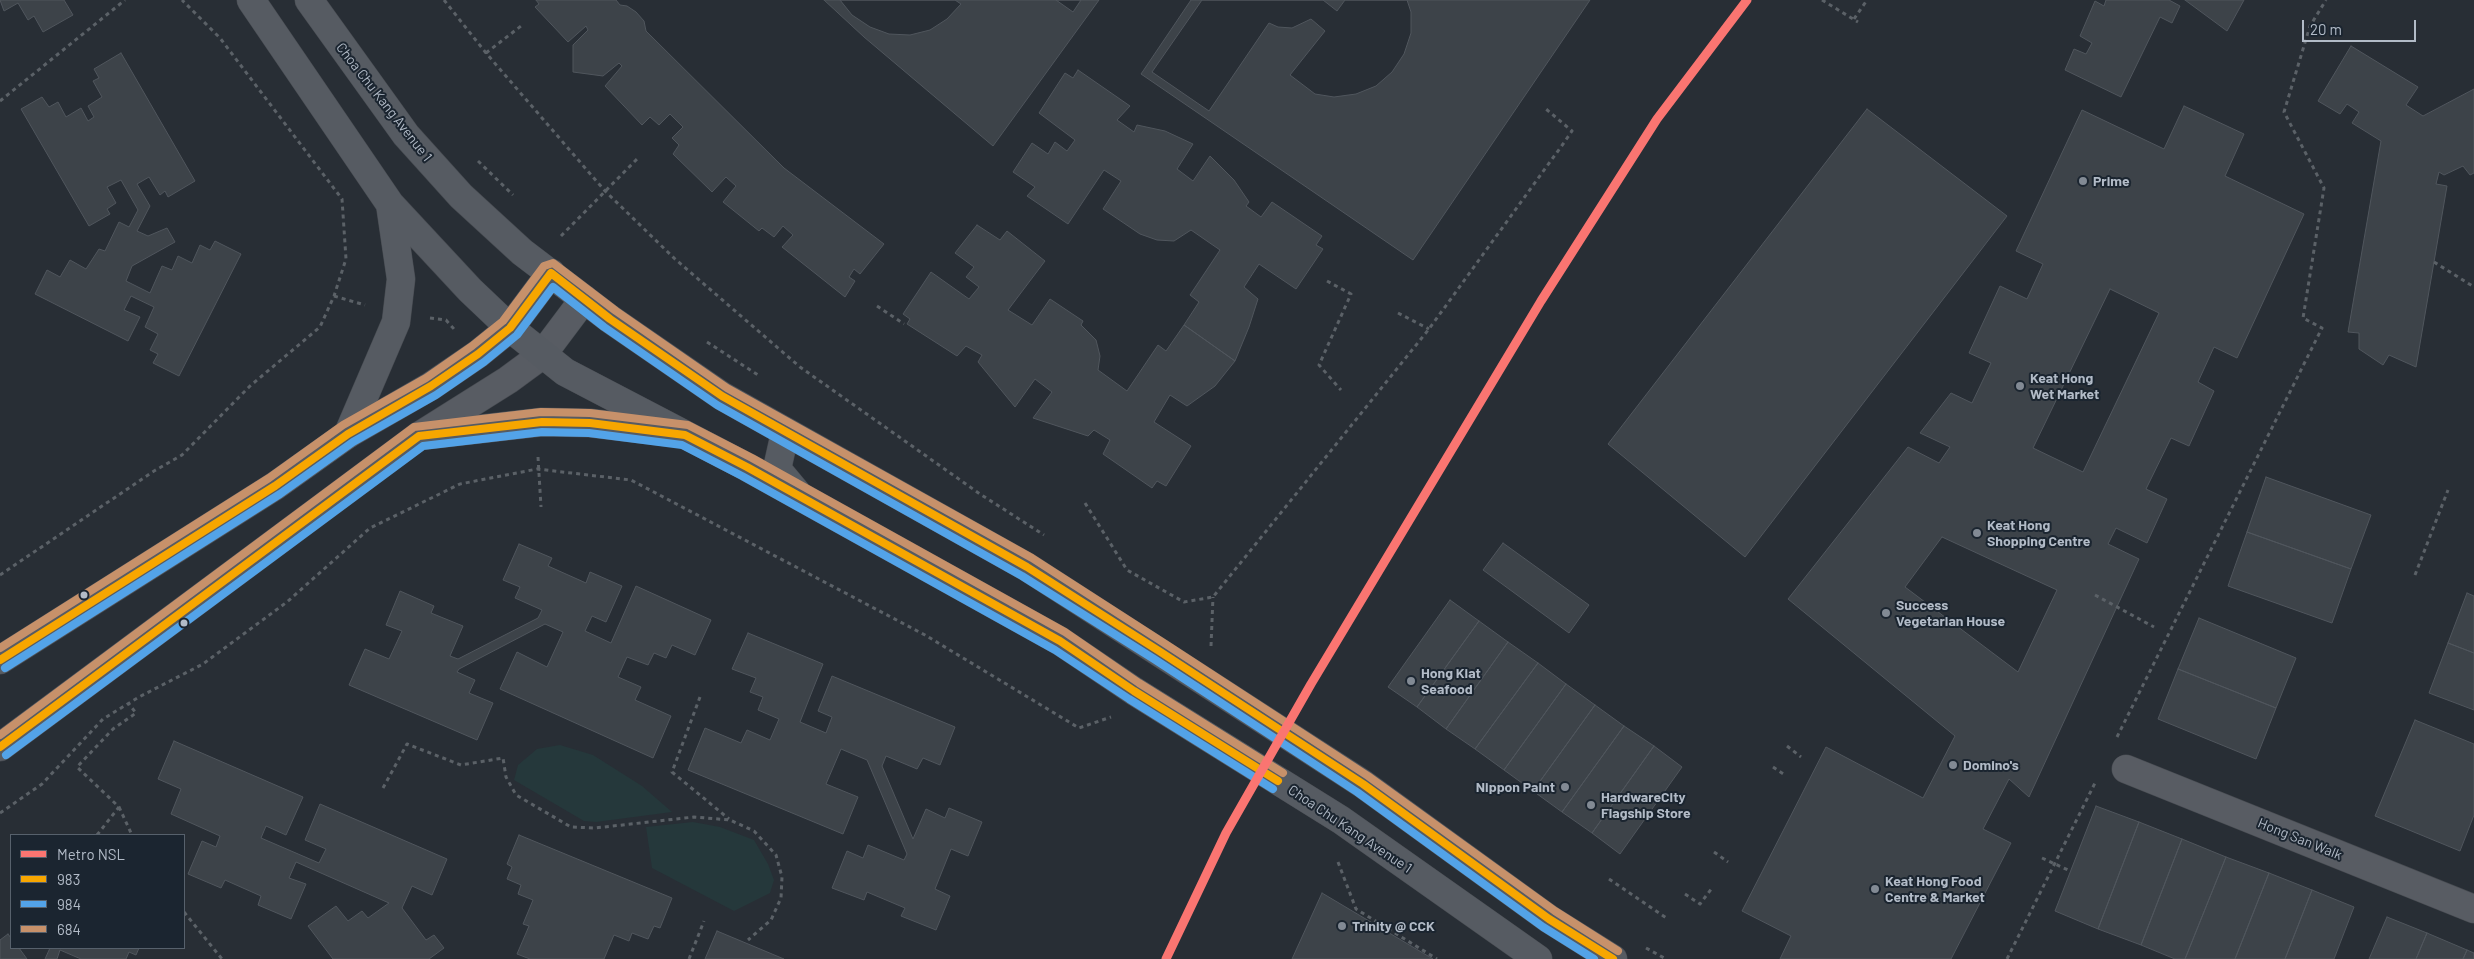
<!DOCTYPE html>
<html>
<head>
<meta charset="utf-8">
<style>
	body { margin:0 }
	#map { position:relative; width:2474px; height:959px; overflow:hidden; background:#282e35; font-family:Barlow,sans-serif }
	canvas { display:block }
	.legend { position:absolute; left:10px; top:834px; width:175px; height:115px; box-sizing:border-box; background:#1b2530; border:1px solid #57616c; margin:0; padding:6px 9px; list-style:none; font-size:15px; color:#b2bbc7 }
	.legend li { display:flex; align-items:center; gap:10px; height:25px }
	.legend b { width:25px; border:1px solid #57616c }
	.scale { position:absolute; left:2302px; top:20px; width:114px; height:22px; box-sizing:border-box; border:2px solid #b2bbc7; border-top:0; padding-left:6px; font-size:15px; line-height:18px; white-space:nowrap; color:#b2bbc7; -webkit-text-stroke:4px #1b2530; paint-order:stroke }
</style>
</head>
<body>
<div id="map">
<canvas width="2474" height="959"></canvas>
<ul class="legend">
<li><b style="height:6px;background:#fa7571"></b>Metro NSL</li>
<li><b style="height:6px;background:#f7a600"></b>983</li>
<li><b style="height:6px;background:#53a3e8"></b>984</li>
<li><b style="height:6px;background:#c7916a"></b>684</li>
</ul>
<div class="scale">20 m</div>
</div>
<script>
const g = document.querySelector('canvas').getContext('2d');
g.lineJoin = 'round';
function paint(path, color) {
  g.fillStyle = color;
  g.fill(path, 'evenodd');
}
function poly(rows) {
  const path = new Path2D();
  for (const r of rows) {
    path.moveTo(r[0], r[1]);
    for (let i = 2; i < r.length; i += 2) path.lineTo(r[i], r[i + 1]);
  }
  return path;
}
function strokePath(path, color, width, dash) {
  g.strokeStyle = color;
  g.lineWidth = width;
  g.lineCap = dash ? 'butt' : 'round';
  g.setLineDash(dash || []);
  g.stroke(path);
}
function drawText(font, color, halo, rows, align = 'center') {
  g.font = font + ' Barlow,sans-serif';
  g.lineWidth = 4;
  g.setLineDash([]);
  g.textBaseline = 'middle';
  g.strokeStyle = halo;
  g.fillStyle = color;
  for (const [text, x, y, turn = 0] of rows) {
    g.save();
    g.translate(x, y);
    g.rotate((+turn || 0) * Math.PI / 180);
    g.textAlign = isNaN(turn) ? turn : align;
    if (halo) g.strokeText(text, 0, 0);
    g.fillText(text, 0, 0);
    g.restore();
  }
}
const green = poly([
	[560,745,593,755,642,786,672,812,596,822,584,821,514,780,518,765,537,749],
	[693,822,720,827,754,840,768,864,774,880,770,893,734,911,652,868,646,827]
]);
const building = poly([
	[0,0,64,0,73,15,43,32,34,16,28,20,18,3,4,11,0,0],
	[536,0,616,0,620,5,627,6,636,12,644,21,646,31,784,168,884,244,860,274,854,269,849,277,855,281,845,297,782,247,793,235,783,226,774,237,762,228,759,231,723,202,736,186,726,177,712,192,673,154,679,145,672,138,683,127,670,114,659,125,650,117,642,125,605,86,622,66,619,63,603,76,573,72,573,45,588,30,586,26,568,42,535,7,539,4,536,0],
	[824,0,1099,0,993,146,864,37,824,0],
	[840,0,955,0,961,4,947,19,930,30,910,35,889,34,870,27,852,15,840,0],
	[1056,0,1081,0,1073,12,1056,0],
	[1191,0,1590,0,1413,260,1141,74,1191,0],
	[1202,0,1323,0,1337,11,1345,0,1407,0,1411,12,1411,33,1404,54,1392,72,1376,86,1356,94,1334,97,1315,94,1290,75,1325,31,1311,19,1292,28,1278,27,1269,23,1209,111,1152,72,1202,0],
	[2106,0,2169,0,2180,6,2172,23,2160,17,2121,97,2065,70,2074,49,2086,54,2092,43,2080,36,2095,1,2104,6,2106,0],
	[2185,0,2244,0,2227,31,2185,0],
	[2351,46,2418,87,2406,105,2423,116,2474,89,2474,173,2470,175,2463,166,2444,175,2439,172,2436,184,2447,186,2416,367,2389,355,2383,365,2359,349,2359,333,2348,332,2381,141,2352,123,2359,112,2347,104,2340,114,2318,101,2351,46],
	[121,53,195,181,168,197,165,191,160,195,149,177,137,184,150,206,137,231,148,236,167,228,175,242,132,266,126,281,150,293,162,266,172,270,178,256,192,263,200,245,210,250,215,241,241,254,179,376,153,363,158,354,150,350,158,334,145,327,154,307,131,296,124,310,140,317,128,341,35,294,47,270,60,277,70,260,86,269,99,249,105,251,119,222,129,227,138,210,121,180,107,187,116,203,107,209,110,214,89,226,21,109,42,97,49,107,58,102,66,117,81,108,88,121,94,117,88,106,102,97,93,81,99,78,94,69,121,53],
	[1078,70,1130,106,1117,120,1134,132,1137,125,1165,131,1193,144,1177,169,1193,181,1210,156,1234,180,1249,202,1246,206,1261,217,1272,202,1322,236,1316,245,1323,249,1296,289,1259,264,1244,287,1258,299,1249,327,1235,361,1184,325,1199,302,1190,295,1220,250,1191,230,1174,241,1157,240,1140,234,1103,209,1121,181,1104,170,1068,224,1027,196,1035,187,1013,172,1032,143,1048,154,1055,142,1067,151,1075,140,1039,113,1065,73,1073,78,1078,70],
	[2184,106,2244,134,2225,176,2304,214,2237,358,2214,347,2198,382,2214,391,2189,446,2171,438,2146,489,2167,499,2147,543,2116,528,2108,544,2139,559,2029,797,2009,779,1983,829,2011,843,1951,959,1780,959,1791,936,1742,911,1826,747,1923,798,1955,736,1788,599,1908,447,1939,463,1950,447,1920,433,1951,393,1972,403,1991,363,1969,353,2000,286,2027,299,2043,264,2016,251,2082,110,2164,149,2184,106],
	[2110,289,2159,313,2083,472,2033,448,2110,289],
	[1942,537,2057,590,2018,672,1905,587,1942,537],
	[1867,109,2007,216,1745,557,1608,444,1867,109],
	[977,225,1000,240,1007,231,1045,261,1008,310,1032,325,1050,299,1083,321,1081,325,1096,340,1100,356,1098,370,1127,391,1158,345,1166,351,1184,325,1235,361,1215,386,1187,406,1170,395,1154,422,1191,446,1166,486,1157,481,1152,488,1103,454,1110,440,1094,430,1088,436,1033,418,1052,392,1035,379,1015,407,978,362,982,355,966,346,957,356,907,324,910,319,903,314,931,272,969,299,979,287,966,277,974,267,955,253,977,225],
	[2266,477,2371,515,2351,569,2247,532,2266,477],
	[2247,532,2351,569,2332,623,2228,586,2247,532],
	[1503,543,1589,605,1569,633,1483,570,1503,543],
	[519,544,552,558,548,566,586,583,590,572,622,586,606,622,592,616,585,631,611,643,636,586,711,620,695,655,672,645,666,658,654,653,648,665,627,657,618,677,641,687,635,700,671,716,653,758,500,689,517,652,547,667,563,632,545,624,459,669,457,672,475,680,469,693,493,703,477,740,349,685,365,649,389,659,402,631,386,625,400,591,434,606,431,613,463,626,450,656,458,659,538,618,542,610,515,598,520,587,503,580,519,544],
	[2467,593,2474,596,2474,653,2448,643,2467,593],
	[1450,600,1479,621,1417,707,1388,687,1450,600],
	[2199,618,2296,658,2276,708,2178,669,2199,618],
	[1479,621,1508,642,1446,729,1417,707,1479,621],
	[748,633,823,664,800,722,826,733,832,717,818,711,832,676,955,727,940,765,923,758,917,769,886,756,882,766,913,839,926,809,945,818,949,808,982,822,968,856,951,849,935,889,950,896,936,930,901,916,905,908,867,892,864,900,832,888,847,851,863,858,868,845,904,860,907,854,867,760,841,749,826,784,858,797,843,834,688,770,705,728,741,743,747,730,770,740,779,719,758,710,763,697,750,692,756,678,732,669,748,633],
	[1508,642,1538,663,1475,749,1446,729,1508,642],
	[2448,643,2474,653,2474,710,2429,693,2448,643],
	[1538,663,1566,684,1504,770,1475,749,1538,663],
	[2178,669,2276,708,2256,759,2158,719,2178,669],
	[1566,684,1595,705,1533,791,1504,770,1566,684],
	[1595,705,1624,726,1562,812,1533,791,1595,705],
	[2415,720,2474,744,2474,815,2460,851,2375,816,2415,720],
	[1624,726,1654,746,1592,833,1562,812,1624,726],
	[174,741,303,797,286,835,266,826,261,838,319,863,326,849,305,840,320,804,447,859,432,895,412,886,402,908,426,940,434,935,444,948,429,959,333,959,308,926,336,906,348,921,362,911,368,918,389,903,296,862,289,878,306,884,291,919,258,905,261,896,225,880,221,888,188,874,202,841,216,847,220,836,171,814,181,789,158,779,174,741],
	[1654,746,1682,767,1620,854,1592,833,1654,746],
	[2096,806,2139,822,2098,929,2055,911,2096,806],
	[2139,822,2182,839,2141,945,2098,929,2139,822],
	[519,835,672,898,660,928,654,926,648,939,632,933,629,941,614,935,604,959,530,959,517,954,529,926,523,924,533,900,518,894,521,885,507,879,512,867,507,864,519,835],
	[2182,839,2226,857,2185,959,2175,959,2141,945,2182,839],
	[2226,857,2269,873,2235,959,2185,959,2226,857],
	[2269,873,2312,890,2285,959,2235,959,2269,873],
	[2312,890,2354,907,2334,959,2285,959,2312,890],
	[1322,893,1433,959,1292,959,1322,893],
	[2387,917,2427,933,2416,959,2369,959,2387,917],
	[717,931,784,959,705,959,717,931],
	[2427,933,2467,950,2463,959,2416,959,2427,933],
	[8,934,11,938,11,948,19,948,27,959,0,959,0,940,8,934],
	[50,948,139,948,136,955,129,952,126,959,81,959,60,950,57,959,45,959,50,948],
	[2467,950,2474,953,2474,959,2463,959,2467,950]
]);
const path = poly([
	[444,0,486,53,605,191,675,259,800,367,980,494,1044,535],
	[1822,0,1858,22],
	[1854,19,1867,0],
	[486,53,521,26],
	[0,101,125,0],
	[478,161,513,195],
	[561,236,639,157],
	[2434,262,2474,287],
	[1327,281,1351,294,1319,365,1341,390],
	[334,296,365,305],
	[877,306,904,324],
	[1398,313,1429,329],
	[430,318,446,320,454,329],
	[707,342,758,375],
	[538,457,541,507],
	[1085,503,1127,570,1184,602,1213,597,1429,329,1563,144,1572,131,1546,109],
	[0,575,154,471,182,455,250,386,320,327,334,296,346,259,342,199,220,38,182,0],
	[2415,575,2448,490],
	[2095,595,2154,627],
	[1211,646,1213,597],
	[700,697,672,772,729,819],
	[2117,737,2322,328,2303,318,2324,188,2284,112,2310,26,2326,0],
	[1787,746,1801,757],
	[1773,767,1785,775],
	[383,788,407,744,461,765,503,758,506,777,516,795,571,827,595,828,694,817,730,820,754,831,776,855,782,877,781,898,771,920,748,940],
	[119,807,132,835],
	[0,813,42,784,103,719,139,697,203,664,287,602,370,528,460,484,537,469,631,480,925,635,1079,728,1111,717],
	[97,835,119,807,77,767,113,729,136,713,128,703],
	[1714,852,1728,862],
	[2042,858,2068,870],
	[1338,862,1356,909,1437,959],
	[1609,879,1668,919],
	[1685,894,1700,904,1712,888],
	[184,912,222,959],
	[1646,948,1666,959],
	[689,959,704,921],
	[2007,959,2095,783]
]);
const street = poly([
	[0,660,275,486,348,434,431,386,478,354,510,328,551,273],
	[0,747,419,436,508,380,542,355,584,299],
	[2126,769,2474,909]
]);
const secondary = poly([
	[251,0,390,204,470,290,510,328,565,372,747,467,1060,641,1134,691,1341,820,1538,959],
	[309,0,406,135,461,196,522,252,610,319,722,396,1027,567,1363,784,1549,919,1613,959],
	[785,433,777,469,797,493],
	[348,434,396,322,401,279,390,204],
	[419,436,542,422,590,423,666,432]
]);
const bus1 = poly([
	[0,660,275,486,348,434,431,386,478,354,510,328,551,273,610,319,722,396,1027,567,1159,651,1363,784,1549,919,1613,959],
	[0,747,419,436,542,422,590,423,685,435,747,467,1060,641,1134,691,1278,781]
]);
const bus2 = poly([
	[5,668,280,494,353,442,436,395,484,362,517,335,553,287,604,327,717,405,1022,576,1154,659,1357,792,1543,927,1594,959],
	[6,755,423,446,542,432,589,433,682,445,742,476,1055,650,1129,699,1273,789]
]);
const bus3 = poly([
	[0,648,269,478,343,425,426,378,472,346,503,321,544,266,553,263,616,311,727,388,1032,558,1164,643,1368,776,1555,911,1618,951],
	[0,735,414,427,541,412,590,413,688,425,752,458,1065,632,1139,683,1283,773]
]);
const metro1 = poly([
	[1166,959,1226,833,1311,684,1541,301,1657,119,1747,0]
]);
const markers = [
	[2083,181,5,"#828a94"],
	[2020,386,5,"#828a94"],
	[1977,533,5,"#828a94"],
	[84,595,4.5,"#b2bbc7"],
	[1886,613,5,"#828a94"],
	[184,623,4.5,"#b2bbc7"],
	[1411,681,5,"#828a94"],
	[1953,765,5,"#828a94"],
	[1565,787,5,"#828a94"],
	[1591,805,5,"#828a94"],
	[1875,889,5,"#828a94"],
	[1342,926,5,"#828a94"]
];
const streetNames = [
	["Choa Chu Kang Avenue 1",384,102,52],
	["Choa Chu Kang Avenue 1",1350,829,34],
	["Hong San Walk",2300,839,22]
];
const poiNames = [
	["Prime",2093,181],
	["Keat Hong",2030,378],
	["Wet Market",2030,394],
	["Keat Hong",1987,525],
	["Shopping Centre",1987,541],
	["Success",1896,605],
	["Vegetarian House",1896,621],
	["Hong Kiat",1421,673],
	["Seafood",1421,689],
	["Domino's",1963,765],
	["Nippon Paint",1555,787,"right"],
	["HardwareCity",1601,797],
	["Flagship Store",1601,813],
	["Keat Hong Food",1885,881],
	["Centre & Market",1885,897],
	["Trinity @ CCK",1352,926]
];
paint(green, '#25383b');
paint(building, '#3d4349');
strokePath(building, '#50565d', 1);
strokePath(street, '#464a50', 29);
strokePath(secondary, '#464a50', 29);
strokePath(path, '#5b6167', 3, [4, 4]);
strokePath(street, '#585c63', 28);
strokePath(secondary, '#565b62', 28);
strokePath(bus1, '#f7a600', 8);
strokePath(bus2, '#53a3e8', 8);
strokePath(bus3, '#c7916a', 8);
strokePath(metro1, '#fa7571', 9);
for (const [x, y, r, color] of markers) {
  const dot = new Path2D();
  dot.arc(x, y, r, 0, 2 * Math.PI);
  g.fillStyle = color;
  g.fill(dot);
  strokePath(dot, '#1b2530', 2);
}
drawText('14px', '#b2bbc7', '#1b2530', streetNames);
drawText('bold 14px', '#b2bbc7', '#1b2530', poiNames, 'left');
</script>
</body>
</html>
